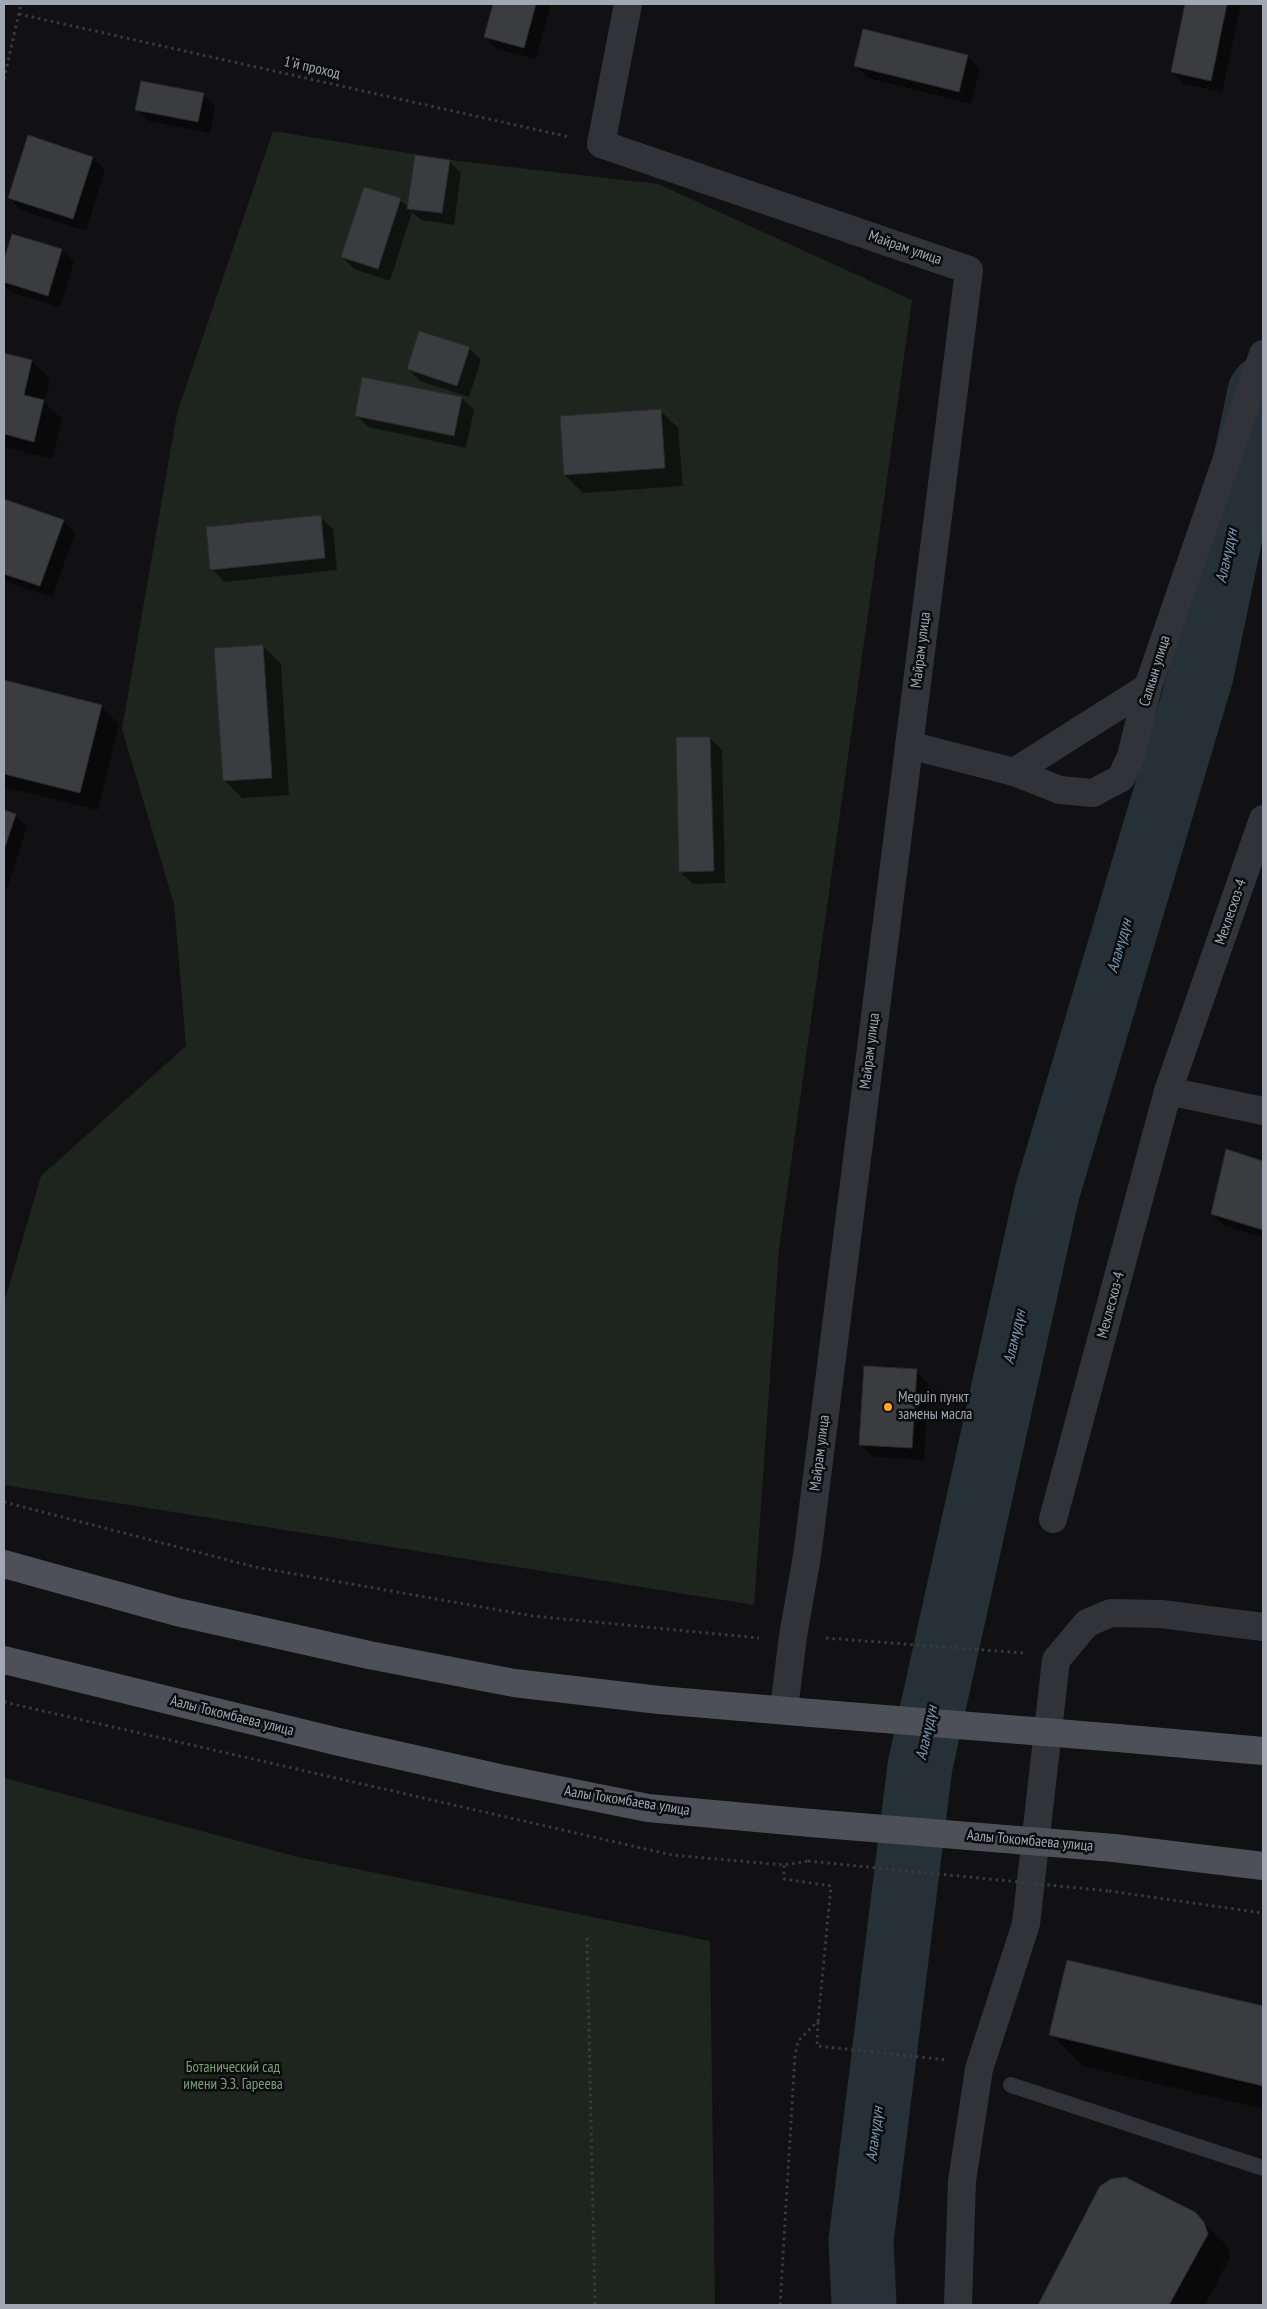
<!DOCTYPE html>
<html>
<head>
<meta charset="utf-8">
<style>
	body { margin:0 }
	#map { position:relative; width:1267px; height:2309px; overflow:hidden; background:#111113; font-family:"PT Sans Narrow",sans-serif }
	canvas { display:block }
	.frame { position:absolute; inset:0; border:5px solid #a1a8b4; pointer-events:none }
</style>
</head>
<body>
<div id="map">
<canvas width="1267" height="2309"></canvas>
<div class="frame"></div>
</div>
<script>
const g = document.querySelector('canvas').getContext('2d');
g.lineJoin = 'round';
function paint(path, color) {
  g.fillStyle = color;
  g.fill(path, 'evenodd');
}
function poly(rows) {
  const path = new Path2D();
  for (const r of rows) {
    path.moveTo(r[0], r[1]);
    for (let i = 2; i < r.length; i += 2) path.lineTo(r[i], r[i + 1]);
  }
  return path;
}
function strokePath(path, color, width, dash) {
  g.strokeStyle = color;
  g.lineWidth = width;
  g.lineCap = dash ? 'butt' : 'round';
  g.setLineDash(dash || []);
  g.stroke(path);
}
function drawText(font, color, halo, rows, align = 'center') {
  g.font = font + ' "PT Sans Narrow",sans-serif';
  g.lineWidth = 5;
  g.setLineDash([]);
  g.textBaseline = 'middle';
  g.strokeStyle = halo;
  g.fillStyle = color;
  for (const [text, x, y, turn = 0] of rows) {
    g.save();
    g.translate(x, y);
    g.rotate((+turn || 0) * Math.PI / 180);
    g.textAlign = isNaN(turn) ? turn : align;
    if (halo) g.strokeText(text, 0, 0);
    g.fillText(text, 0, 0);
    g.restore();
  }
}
const green = poly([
	[273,131,450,160,658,184,912,300,779,1249,754,1605,4,1485,4,1303,41,1176,186,1046,174,904,122,729,177,413],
	[4,1778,298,1857,710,1941,715,2305,4,2305]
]);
const shadow = poly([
	[494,4,551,4,536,59,497,49,485,37],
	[1187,4,1241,4,1222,92,1184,84,1172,71],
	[967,56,980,69,971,104,868,78,855,66],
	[203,94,215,106,210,133,149,121,137,109],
	[28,137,93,158,105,170,86,231,21,210,9,197],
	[449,161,461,173,454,225,421,220,412,212,390,281,354,269,342,257,400,200,409,208],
	[13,235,62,250,74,262,60,307,11,292,4,285,4,264],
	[469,348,481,360,469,397,420,381,408,369],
	[4,354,32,361,50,379,44,402,62,419,52,459,4,447],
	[363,378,462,398,474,410,466,448,368,427,356,415],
	[660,410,678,428,683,486,583,493,565,475],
	[4,500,63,521,75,533,52,597,4,581],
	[320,517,333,529,337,570,224,582,212,569],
	[263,646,281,664,289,795,242,798,224,780],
	[4,682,101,706,119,724,98,810,4,787],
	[710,738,722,750,725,883,693,884,680,872],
	[4,811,15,815,27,827,4,898],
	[1227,1150,1263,1163,1263,1237,1225,1226,1212,1214],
	[916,1371,928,1383,924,1460,872,1457,860,1444],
	[1068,1961,1263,2008,1263,2109,1083,2066,1051,2034],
	[1101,2186,1194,2213,1227,2246,1230,2258,1205,2305,1039,2305]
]);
const river = poly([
	[864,2305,861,2241,920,1766,1047,1193,1201,675,1260,392,1263,388]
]);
const building = poly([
	[493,4,536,4,524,48,484,37,493,4],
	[1185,4,1227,4,1211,81,1171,72,1185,4],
	[863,29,968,55,959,92,854,66,863,29],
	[141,81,204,93,198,122,135,110,141,81],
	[28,135,93,157,73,219,8,198,28,135],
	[415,155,450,160,442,213,407,209,415,155],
	[364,187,401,198,378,269,341,257,364,187],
	[12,234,62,249,48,296,4,282,4,260,12,234],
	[419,331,470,347,457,386,407,369,419,331],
	[4,353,32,360,24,395,44,400,34,442,4,434,4,353],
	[362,377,462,397,454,436,355,416,362,377],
	[661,409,665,468,564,475,560,416,661,409],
	[4,499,64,520,40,586,4,574,4,499],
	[321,515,325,558,210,570,206,527,321,515],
	[263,645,272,778,223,781,214,648,263,645],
	[4,680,102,705,80,793,4,774,4,680],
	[676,737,710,737,714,871,679,872,676,737],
	[4,810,16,814,4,850,4,810],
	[1226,1149,1263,1161,1263,1230,1211,1214,1226,1149],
	[864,1366,917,1369,912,1448,859,1445,864,1366],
	[1067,1960,1263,2006,1263,2086,1049,2035,1067,1960],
	[1125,2177,1195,2212,1204,2222,1208,2234,1169,2305,1038,2305,1100,2186,1111,2179,1125,2177]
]);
const path = poly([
	[19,14,569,137],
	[4,79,21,4],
	[4,1502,255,1567,533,1616,759,1638],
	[826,1638,1024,1653],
	[4,1702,672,1855,784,1865,808,1861],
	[1109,1891,1263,1913],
	[587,1938,595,2305],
	[818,2022,817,2046,948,2060],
	[780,2305,795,2056,798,2041,818,2021,831,1886,784,1879,784,1865]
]);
const lane = poly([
	[1011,2085,1263,2168]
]);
const street = poly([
	[628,4,601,144,969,270,807,1556,793,1636,784,1709],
	[909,745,1014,772,1060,790,1093,793,1121,778,1131,756,1148,687,1263,354],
	[1014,772,1148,687],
	[1168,1091,1263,1111],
	[1053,1519,1168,1091,1263,819],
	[958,2305,962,2181,979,2069,1026,1924,1056,1660,1087,1623,1111,1613,1161,1614,1263,1627]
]);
const primary = poly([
	[4,1564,177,1612,369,1655,514,1683,659,1700,811,1713],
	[4,1660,339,1742,499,1778,648,1808,811,1823],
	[1118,1738,1263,1751],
	[1114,1848,1263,1866]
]);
const pathBridge = poly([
	[808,1861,1109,1891]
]);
const primaryBridge = poly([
	[811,1713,1118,1738],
	[811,1823,1114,1848]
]);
const markers = [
	[888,1407,5,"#ffaa1c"]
];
const streetNames = [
	["1'й проход",312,68,13],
	["Майрам улица",905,248,19],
	["Майрам улица",921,650,-83],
	["Салкын улица",1155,671,-73],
	["Мехлесхоз-4",1231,912,-71],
	["Майрам улица",870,1051,-83],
	["Мехлесхоз-4",1111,1305,-75],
	["Майрам улица",820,1453,-83],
	["Аалы Токомбаева улица",232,1716,14],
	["Аалы Токомбаева улица",627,1801,9],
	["Аалы Токомбаева улица",1030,1841,5]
];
const poiNames = [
	["Meguin пункт",898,1398],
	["замены масла",898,1415]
];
const parkNames = [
	["Ботанический сад",233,2068],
	["имени Э.З. Гареева",233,2085]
];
const waterNames = [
	["Аламүдүн",1227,556,-78],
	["Аламүдүн",1120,946,-74],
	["Аламүдүн",1015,1337,-77],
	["Аламүдүн",927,1733,-78],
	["Аламүдүн",875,2134,-83]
];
paint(green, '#1d251e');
paint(shadow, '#0007');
strokePath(river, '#263037', 65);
paint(building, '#3a3c40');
strokePath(building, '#2b2b2f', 1);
strokePath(path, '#373a3f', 3, [2.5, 4]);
strokePath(lane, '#323338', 16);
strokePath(street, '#323338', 28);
strokePath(primary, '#4d5057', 28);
strokePath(pathBridge, '#373a3f', 3, [2.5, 4]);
strokePath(primaryBridge, '#4d5057', 28);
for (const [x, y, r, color] of markers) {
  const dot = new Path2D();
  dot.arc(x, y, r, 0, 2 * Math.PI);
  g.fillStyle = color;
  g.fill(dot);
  strokePath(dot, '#0c0c0d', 2);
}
drawText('15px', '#a1a8b4', '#0c0c0d', streetNames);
drawText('15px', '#a1a8b4', '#0c0c0d', poiNames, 'left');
drawText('15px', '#76a177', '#0c0c0d', parkNames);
drawText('italic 16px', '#7498b3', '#0c0c0d', waterNames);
</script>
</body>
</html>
